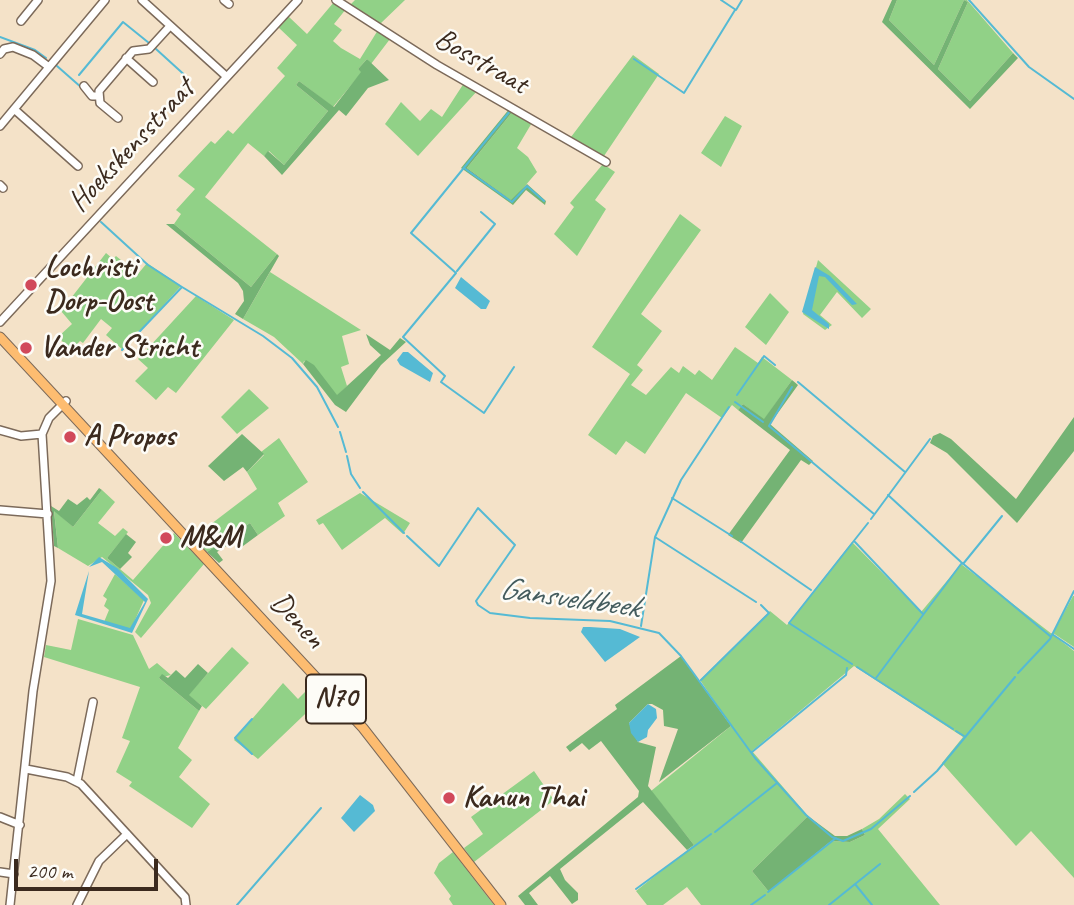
<!DOCTYPE html>
<html>
<head>
<meta charset="utf-8">
<style>
	body { margin:0 }
	#map { position:relative; width:1074px; height:905px; overflow:hidden; background:#f4e2c8; font-family:Caveat,sans-serif }
	canvas { display:block }
	.scale { position:absolute; left:14px; top:859px; width:144px; height:32px; box-sizing:border-box; border:4px solid #3b2a1e; border-top:0; padding-left:9px; font-size:21px; line-height:24px; white-space:nowrap; color:#3b2a1e; -webkit-text-stroke:5px #fdfcf7; paint-order:stroke }
</style>
</head>
<body>
<div id="map">
<canvas width="1074" height="905"></canvas>
<div class="scale">200 m</div>
</div>
<script>
const g = document.querySelector('canvas').getContext('2d');
g.lineJoin = 'round';
function paint(path, color) {
  g.fillStyle = color;
  g.fill(path, 'evenodd');
}
function poly(rows) {
  const path = new Path2D();
  for (const r of rows) {
    path.moveTo(r[0], r[1]);
    for (let i = 2; i < r.length; i += 2) path.lineTo(r[i], r[i + 1]);
  }
  return path;
}
function strokePath(path, color, width, dash) {
  g.strokeStyle = color;
  g.lineWidth = width;
  g.lineCap = dash ? 'butt' : 'round';
  g.setLineDash(dash || []);
  g.stroke(path);
}
function drawText(font, color, halo, rows, align = 'center') {
  g.font = font + ' Caveat,sans-serif';
  g.lineWidth = 5;
  g.setLineDash([]);
  g.textBaseline = 'middle';
  g.strokeStyle = halo;
  g.fillStyle = color;
  for (const [text, x, y, turn = 0] of rows) {
    g.save();
    g.translate(x, y);
    g.rotate((+turn || 0) * Math.PI / 180);
    g.textAlign = isNaN(turn) ? turn : align;
    if (halo) g.strokeText(text, 0, 0);
    g.fillText(text, 0, 0);
    g.restore();
  }
}
const green = poly([
	[355,0,405,0,380,24,350,5],
	[897,0,967,0,1013,53,970,101,938,69,968,2,964,0,934,65,889,20],
	[334,2,346,9,334,24,342,30,333,41,341,48,360,59,378,30,390,39,371,64,367,59,358,69,362,72,333,107,299,81,296,85,328,111,284,165,269,151,264,156,248,143,205,197,277,254,251,287,174,224,181,214,176,210,195,189,178,176,211,141,215,144,228,130,233,134,285,76,277,68,297,45,278,27,288,16,307,34],
	[633,55,659,74,604,156,571,137],
	[464,83,478,90,418,156,385,124,401,102,420,121,431,109,442,117],
	[514,110,533,121,517,148,528,157,537,172,512,201,467,168],
	[725,116,742,126,721,167,701,153],
	[603,164,615,172,595,200,606,209,577,256,554,234,574,207,570,203],
	[680,214,701,230,641,314,662,331,637,365,643,370,631,385,646,395,671,367,679,373,683,366,695,375,699,370,712,380,735,347,758,363,762,357,792,380,764,420,743,404,738,410,732,405,722,418,686,393,645,454,626,441,616,455,588,435,630,374,592,347],
	[106,253,113,259,116,256,138,274,147,263,181,286,123,350,106,335,112,328,101,319,83,343,80,341,71,350,58,337,72,324,61,311],
	[818,260,871,309,862,318,837,292,820,315,832,325,825,330,803,314],
	[270,272,361,330,342,336,349,364,341,367,347,386,337,396,304,361,303,364,274,337,243,319],
	[770,293,789,312,766,345,745,327],
	[196,296,234,320,176,393,168,387,156,400,135,381,148,368,138,359],
	[249,389,269,408,237,434,221,417],
	[279,438,308,482,278,503,285,516,258,535,250,523,207,552,194,537,257,489,247,472,264,455,261,452],
	[102,490,115,502,98,523,115,536,123,528,128,532,107,558,133,580,174,533,204,564,141,638,135,632,151,603,148,595,102,557,88,566,58,548,54,510,73,527],
	[360,493,410,523,403,534,385,518,342,550,323,523,319,525,316,520],
	[852,542,921,612,961,564,1074,651,1074,878,1031,831,1016,846,942,763,963,737,854,666,752,751,808,816,752,871,769,892,831,841,850,842,865,835,862,829,879,819,905,794,910,799,878,829,940,905,701,905,687,887,663,905,647,905,636,891,694,845,651,791,731,726,700,680,770,611,787,625],
	[115,574,144,600,131,629,104,622,109,610,104,606,107,599,103,596],
	[1073,596,1074,596,1074,647,1053,633],
	[78,619,133,635,149,669,157,663,171,675,159,678,199,711,178,748,192,760,179,777,210,804,192,828,129,786,132,782,116,772,130,741,122,738,140,687,44,657,46,645,71,650],
	[232,647,249,663,206,709,188,695],
	[283,683,298,699,314,683,325,695,258,759,234,740],
	[534,771,554,800,474,862,464,848,483,834,471,817],
	[453,852,494,905,453,905,449,899,451,896,434,873,439,863]
]);
const forest = poly([
	[892,0,897,0,889,20,934,65,964,0,968,2,938,69,970,101,1013,53,1018,58,970,109,882,22],
	[367,59,389,80,368,88,346,116,339,110,282,175,264,156,268,151,284,165,328,111,296,85,299,81,334,107,361,72,358,69],
	[510,108,514,110,467,168,511,200,527,184,546,201,545,205,526,190,513,205,461,168],
	[166,224,174,224,251,287,277,254,279,256,243,319,235,314,244,301,243,291,238,283],
	[366,334,390,350,400,338,406,342,381,365,346,412,335,405,303,364,306,360,314,365,337,395,381,355,370,345],
	[792,380,798,385,770,424,813,461,809,465,801,460,741,543,728,535,790,450,738,410,743,404,764,419],
	[1074,417,1074,451,1017,523,947,453,930,443,933,436,940,433,951,439,1016,499],
	[242,434,264,454,247,472,243,467,224,481,208,466],
	[99,488,102,490,73,527,54,511,58,548,54,546,51,506,59,511,68,499,77,505,87,497,90,500],
	[250,523,258,535,239,549,234,541,217,552,223,560,219,563,207,552],
	[126,534,136,542,128,553,132,557,120,569,107,558],
	[681,656,731,726,659,782,678,729,664,726,663,710,652,704,648,704,629,723,638,742,656,747,648,786,694,845,687,850,643,802,560,869,565,880,578,893,578,900,572,904,550,876,529,893,538,905,525,905,518,896,638,797,639,791,601,741,589,750,582,743,570,752,566,747,617,709,615,705],
	[198,664,208,673,189,695,202,706,199,711,159,678,162,674,168,678,176,670,185,678],
	[808,816,835,836,847,836,862,829,865,835,850,842,831,841,769,892,752,871]
]);
const water = poly([
	[815,267,830,276,857,304,852,305,825,277,819,276,812,310,829,324,829,329,802,312],
	[461,277,490,301,486,309,481,309,455,288],
	[403,352,408,352,433,373,430,382,400,365,397,360],
	[99,557,117,568,148,599,132,633,75,615,89,571,82,614,130,628,145,602,102,562,89,567],
	[590,627,620,629,640,637,605,662,581,632,583,627],
	[648,704,656,709,657,718,648,730,647,737,638,742,631,733,629,723],
	[360,795,373,805,375,811,354,832,341,818]
]);
const stream = poly([
	[721,0,736,10,742,0],
	[969,0,1029,67,1074,99],
	[0,37,35,50,46,58],
	[156,49,189,79],
	[634,59,684,93,735,10],
	[57,66,82,88],
	[79,75,123,22,149,43],
	[510,111,411,233,456,273,403,337,445,376,441,382,484,413,514,367],
	[464,168,512,202,527,186,544,201],
	[101,222,148,265,182,287],
	[457,271,495,224,481,212],
	[122,350,182,287,263,336,292,358,317,387,338,427],
	[798,382,905,472],
	[792,387,769,426,874,514],
	[737,395,764,356,775,365],
	[735,402,763,422],
	[340,432,346,452],
	[347,456,351,474,360,488],
	[363,492,404,533],
	[888,495,961,562,1050,636],
	[672,498,732,536],
	[871,519,930,439],
	[407,536,439,566,478,508,515,545,476,601,478,605,490,613,530,618,610,621,659,633,681,656,755,758,806,815,832,837,843,841,871,829,910,796],
	[655,537,756,602],
	[740,541,811,590],
	[855,542,923,614],
	[963,564,1002,516],
	[641,626,655,537,681,480,729,407],
	[1052,634,1074,649],
	[852,664,789,623,868,523],
	[857,667,953,729],
	[1018,673,1050,639,1074,591],
	[876,678,961,564],
	[701,680,769,613,761,605],
	[956,731,964,736],
	[752,752,846,675,847,668],
	[252,754,235,738,252,719],
	[914,792,937,771,1015,677],
	[715,832,777,783],
	[855,884,872,905],
	[636,889,711,834],
	[768,892,836,838],
	[237,905,321,808],
	[751,905,765,895],
	[829,905,880,864]
]);
const minor = poly([
	[142,0,227,77],
	[224,0,229,4],
	[336,0,437,65,606,162],
	[21,21,38,0],
	[0,54,4,49,13,47,33,55,49,67],
	[126,58,153,82],
	[84,86,92,96,98,96],
	[14,109,78,166],
	[118,118,100,103,99,91,133,51,149,49,170,26],
	[0,126,105,0],
	[0,185,3,188],
	[0,322,298,0],
	[0,430,21,436,42,434],
	[0,510,48,514],
	[26,769,67,777,81,784,185,897,186,905],
	[77,781,93,702],
	[0,817,20,825],
	[0,872,14,874],
	[10,905,33,691,51,581,42,434,49,418,66,401],
	[77,905,99,861,127,834]
]);
const major = poly([
	[0,337,363,728,501,905]
]);
const markers = [
	[31,285,7,"#d1495b"],
	[26,348,7,"#d1495b"],
	[70,437,7,"#d1495b"],
	[166,538,7,"#d1495b"],
	[449,798,7,"#d1495b"]
];
const shields = [
	[336,699,60]
];
const shieldNames = [
	["N70",336,699]
];
const streetNames = [
	["Bosstraat",481,62,30],
	["Hoekskensstraat",132,146,-47],
	["Denen",297,621,47]
];
const poiNames = [
	["Lochristi",45,268],
	["Dorp-Oost",45,302],
	["Vander Stricht",40,348],
	["A Propos",84,437],
	["M&M",180,538],
	["Kanun Thai",463,798]
];
const waterNames = [
	["Gansveldbeek",569,599,8]
];
paint(green, '#91d187');
paint(forest, '#74b374');
paint(water, '#55bad4');
strokePath(stream, '#55bad4', 2);
strokePath(minor, '#7c6a5a', 10);
strokePath(major, '#7c6a5a', 11);
strokePath(minor, '#fff', 7);
strokePath(major, '#fdbc70', 9);
for (const [x, y, r, color] of markers) {
  const dot = new Path2D();
  dot.arc(x, y, r, 0, 2 * Math.PI);
  g.fillStyle = color;
  g.fill(dot);
  strokePath(dot, '#fdfcf7', 2.5);
}
for (const [x, y, w] of shields) {
  const box = new Path2D();
  box.roundRect(x - w / 2, y - 24.5, w, 49, 5);
  g.fillStyle = '#fdfcf7';
  g.fill(box);
  strokePath(box, '#3b2a1e', 2);
}
drawText('bold 28px', '#3b2a1e', null, shieldNames);
drawText('30px', '#3b2a1e', '#fdfcf7', streetNames);
drawText('bold 30px', '#3b2a1e', '#fdfcf7', poiNames, 'left');
drawText('italic 32px', '#445c5e', '#fdfcf7', waterNames);
</script>
</body>
</html>
